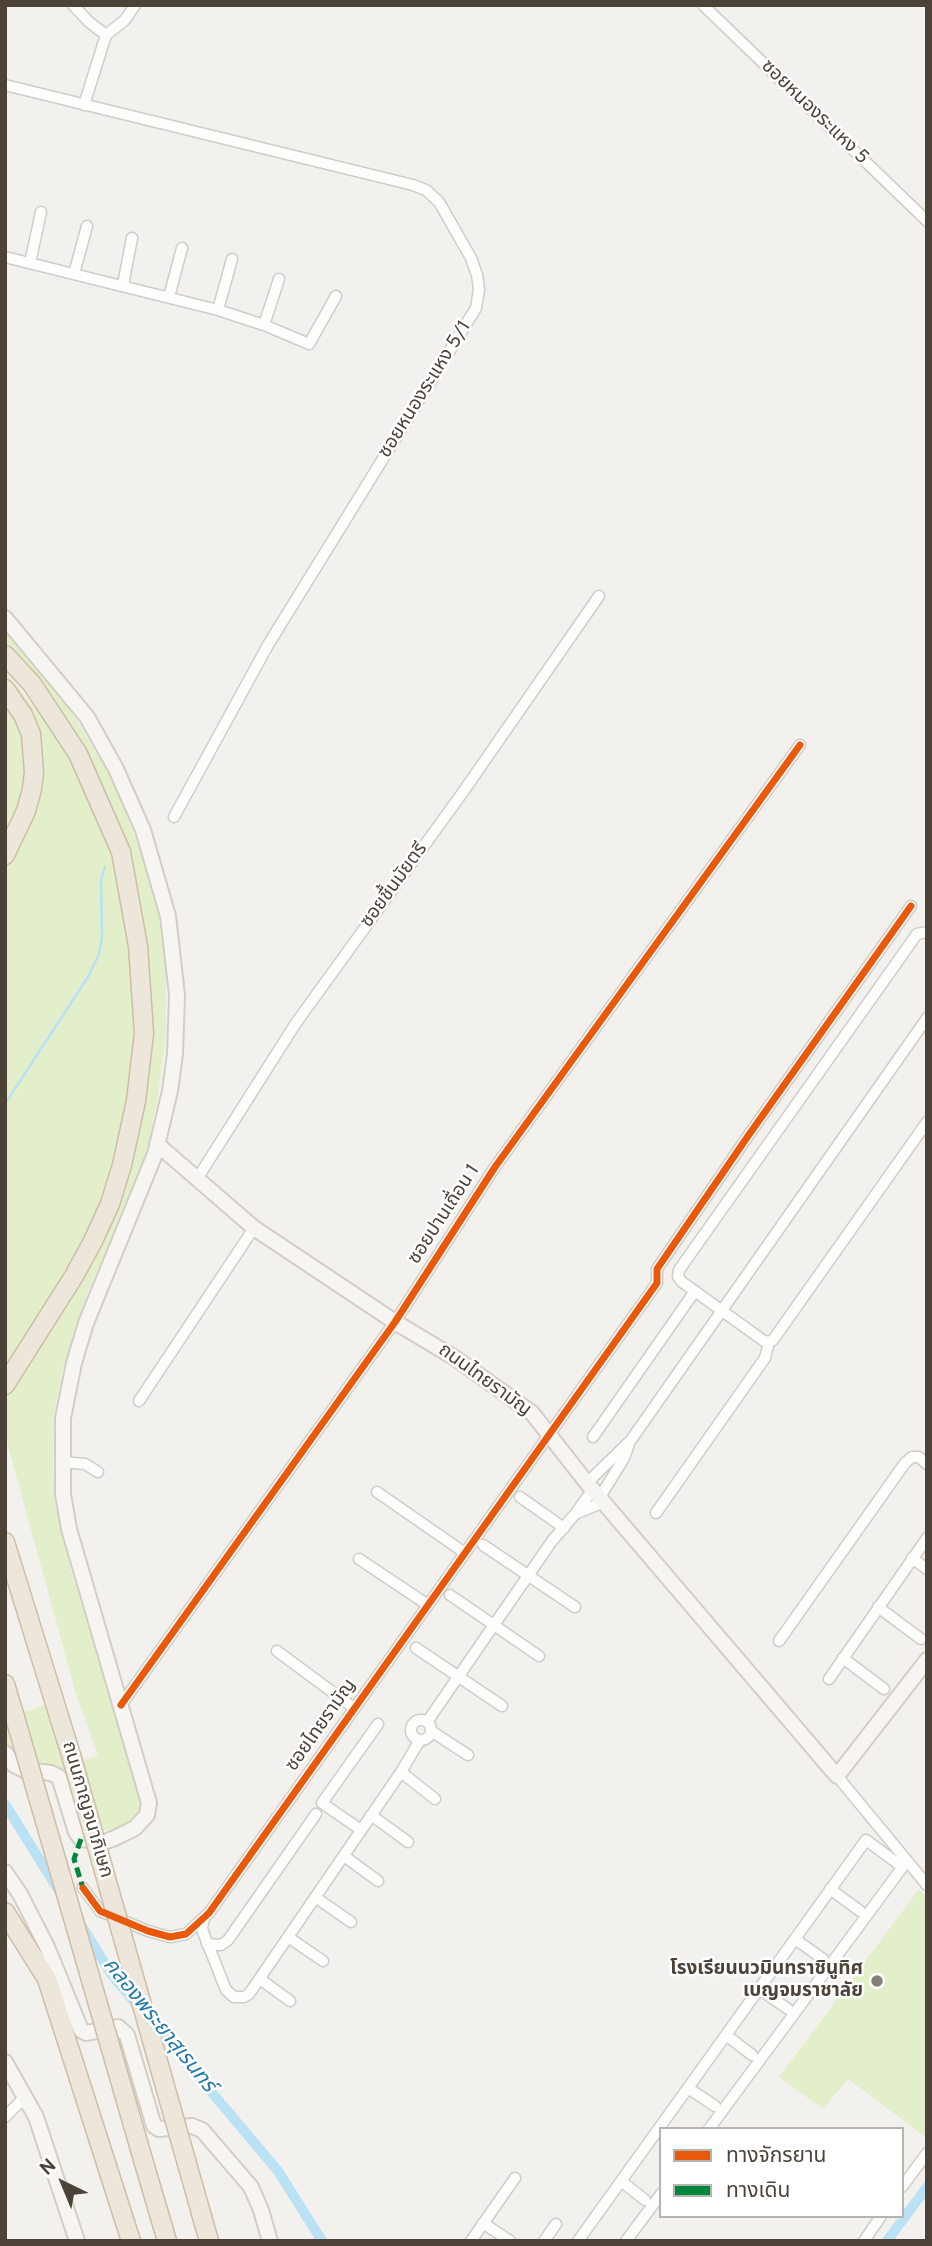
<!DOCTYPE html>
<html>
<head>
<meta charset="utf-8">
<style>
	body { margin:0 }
	#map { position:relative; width:932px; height:2246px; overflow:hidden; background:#f3f1ed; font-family:Overpass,"Noto Sans Thai",sans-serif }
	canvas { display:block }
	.frame { position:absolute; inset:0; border:7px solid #4c4237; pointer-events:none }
	.legend { position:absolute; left:659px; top:2127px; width:245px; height:91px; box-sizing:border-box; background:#fff; border:2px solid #b7b3af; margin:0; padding:9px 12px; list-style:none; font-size:21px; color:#4c4237 }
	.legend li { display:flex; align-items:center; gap:14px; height:35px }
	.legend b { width:35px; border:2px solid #b7b3af }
	.north { position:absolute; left:28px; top:2148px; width:70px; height:70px; -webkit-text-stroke:5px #fff; paint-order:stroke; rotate:317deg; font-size:19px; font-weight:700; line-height:28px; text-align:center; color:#4c4237 }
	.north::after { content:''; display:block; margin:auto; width:24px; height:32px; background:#4c4237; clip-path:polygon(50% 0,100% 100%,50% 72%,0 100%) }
</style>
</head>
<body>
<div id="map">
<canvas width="932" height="2246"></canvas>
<div class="frame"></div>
<ul class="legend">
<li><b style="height:9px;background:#e8590c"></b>ทางจักรยาน</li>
<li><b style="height:9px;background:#00873e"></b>ทางเดิน</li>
</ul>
<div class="north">N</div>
</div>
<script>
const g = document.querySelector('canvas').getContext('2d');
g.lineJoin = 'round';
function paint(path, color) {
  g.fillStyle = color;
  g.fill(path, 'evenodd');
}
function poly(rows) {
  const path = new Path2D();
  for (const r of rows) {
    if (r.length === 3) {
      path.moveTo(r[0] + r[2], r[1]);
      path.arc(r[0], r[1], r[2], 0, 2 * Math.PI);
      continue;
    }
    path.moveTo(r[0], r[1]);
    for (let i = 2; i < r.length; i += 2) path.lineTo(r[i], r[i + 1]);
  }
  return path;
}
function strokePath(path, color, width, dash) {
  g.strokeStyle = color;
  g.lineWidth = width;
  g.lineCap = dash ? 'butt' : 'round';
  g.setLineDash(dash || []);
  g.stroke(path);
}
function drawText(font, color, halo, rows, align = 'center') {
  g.font = font + ' Overpass,"Noto Sans Thai",sans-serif';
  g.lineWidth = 5;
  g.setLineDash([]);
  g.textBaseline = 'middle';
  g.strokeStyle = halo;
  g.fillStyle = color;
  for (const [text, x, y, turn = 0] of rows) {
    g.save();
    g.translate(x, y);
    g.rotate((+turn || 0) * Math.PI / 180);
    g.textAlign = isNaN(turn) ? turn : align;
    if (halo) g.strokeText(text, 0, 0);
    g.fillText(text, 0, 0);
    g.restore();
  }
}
const green = poly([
	[5,631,71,711,113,781,142,855,158,911,166,974,166,1036,157,1102,147,1149,119,1221,89,1289,63,1368,54,1414,53,1465,56,1508,71,1570,131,1765,141,1806,139,1815,127,1824,114,1829,85,1831,69,1777,57,1768,23,1763,8,1745,5,1737,5,1720,48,1703,67,1764,98,1756,76,1694,5,1435,5,671,54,732,69,758,96,812,111,854,118,887,136,882,129,854,5,651],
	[919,1889,927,1897,927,2134,925,2137,848,2079,823,2109,779,2077]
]);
const stream = poly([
	[5,1104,88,977,99,954,102,938,101,880,105,867]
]);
const canal = poly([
	[5,1804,59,1891],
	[79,1922,112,1975,138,2006],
	[149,2018,278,2171,322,2241],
	[887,2241,927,2187]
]);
const street = poly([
	[73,5,89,22,106,35,84,105],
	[703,5,927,221],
	[106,35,125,20,135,5],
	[5,85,413,185,426,190,439,202,471,258,477,275,479,289,476,308,268,645,174,817],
	[5,257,218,310,264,325,309,344,336,296],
	[30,263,41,212],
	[74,274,87,226],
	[123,285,132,238],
	[169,297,182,248],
	[218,310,232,259],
	[264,325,279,279],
	[927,932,917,934,679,1270,678,1277,682,1282,764,1341,769,1342,773,1340,927,1122],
	[197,1179,296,1023,463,792,599,596],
	[139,1401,254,1228],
	[593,1437,695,1291],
	[62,1462,85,1464,98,1472],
	[587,1483,631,1440,927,1018],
	[377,1492,465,1553],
	[520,1497,564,1528],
	[600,1497,624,1458,629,1444],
	[577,1513,604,1502],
	[656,1513,765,1358,769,1342],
	[483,1545,575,1607],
	[912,1558,927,1569],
	[359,1559,428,1605],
	[450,1595,539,1656],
	[878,1607,921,1639],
	[779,1641,905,1463,912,1457,919,1457,927,1464],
	[416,1648,502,1706],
	[277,1651,354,1708],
	[843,1658,884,1689],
	[829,1679,927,1538],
	[121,1705,395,1322,495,1167,800,745],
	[421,1730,10],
	[427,1722,552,1541,576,1513,593,1489],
	[431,1731,468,1755],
	[401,1772,435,1799],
	[837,1776,927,1885],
	[371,1815,408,1842],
	[361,1830,322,1803,378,1724],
	[344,1856,378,1881],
	[83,1888,100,1911,148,1931,170,1937,186,1934,209,1913,657,1283,657,1269,748,1136,911,906],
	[830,1889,860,1911],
	[315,1897,351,1922],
	[204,1919,202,1927,203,1932,226,1990,234,1997,244,1997,249,1994,401,1772,420,1740],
	[288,1937,323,1961],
	[795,1939,823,1959],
	[207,1944,221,1945,228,1940,316,1814],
	[260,1979,290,2001],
	[759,1989,788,2009],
	[726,2035,752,2055],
	[688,2088,715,2106],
	[5,2117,24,2098],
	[709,2129,907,1861],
	[621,2181,645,2200],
	[902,2187,927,2153],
	[483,2223,510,2241],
	[471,2241,515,2178],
	[544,2241,556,2224],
	[578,2241,866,1840,897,1863],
	[626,2241,661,2194],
	[864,2241,881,2216]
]);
const secondary = poly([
	[5,618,87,717,116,769,143,830,168,916,177,995,175,1054,170,1091,155,1154,86,1323,74,1363,63,1418,63,1494,69,1529,149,1803,147,1815,135,1828,115,1838,104,1842,81,1839,76,1832,59,1777,51,1773,24,1770,14,1765,5,1753],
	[157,1144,254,1228,395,1322,455,1358,532,1413,587,1483,837,1776,927,1660],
	[5,1872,20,1894,47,1947,81,2030,86,2033,118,2027,127,2035,154,2126,159,2129,192,2126,202,2130,251,2187,261,2210,270,2241],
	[5,2062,36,2117,77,2241]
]);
const highway = poly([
	[5,655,32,684,78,754,121,852,138,946,144,1033,136,1101,122,1165,110,1204,93,1241,74,1276,5,1385],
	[5,689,23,715,31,734,34,772,32,789,26,811,5,855],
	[5,1542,71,1755],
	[5,1684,14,1714],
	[5,1912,47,1979,131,2241],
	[144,2163,167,2241],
	[201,2213,209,2241]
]);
const highwayBridge = poly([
	[14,1714,144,2163],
	[71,1755,201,2213]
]);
const quiet = poly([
	[81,1839,74,1859,83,1888]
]);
const cycleway = poly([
	[121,1705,395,1322,495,1167,800,745],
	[83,1888,100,1911,148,1931,170,1937,186,1934,209,1913,657,1283,657,1269,748,1136,911,906]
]);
const markers = [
	[877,1981,7,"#867f77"]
];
const streetNames = [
	["ซอยหนองระแหง 5",814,113,44],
	["ซอยหนองระแหง 5/1",426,390,-58],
	["ซอยชื้นมัยตรี",395,886,-54],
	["ซอยปานเถื่อน 1",445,1215,-57],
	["ถนนไทยรามัญ",484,1381,36],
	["ซอยไทยรามัญ",322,1726,-55],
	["ถนนกาญจนาภิเษก",86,1810,74]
];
const poiNames = [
	["โรงเรียนนวมินทราชินูทิศ",863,1970],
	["เบญจมราชาลัย",863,1992]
];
const waterNames = [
	["คลองพระยาสุเรนทร์",158,2026,51]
];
paint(green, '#e3efcb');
strokePath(stream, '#bbe1f4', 2.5);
strokePath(canal, '#bbe1f4', 10);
strokePath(street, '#d0cdc9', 13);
strokePath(secondary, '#d3cec4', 18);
strokePath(highway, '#cebda6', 21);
strokePath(street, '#fdfdfc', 10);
strokePath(secondary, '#f7f5f1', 14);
strokePath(highway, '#ede6db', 18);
strokePath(highwayBridge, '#cebda6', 21, []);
strokePath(highwayBridge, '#ede6db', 18);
strokePath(quiet, '#00873e', 5, [10, 5]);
strokePath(cycleway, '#e8590c', 7);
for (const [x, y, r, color] of markers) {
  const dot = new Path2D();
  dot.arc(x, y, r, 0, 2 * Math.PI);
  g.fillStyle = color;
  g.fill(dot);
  strokePath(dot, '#fff', 2.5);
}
drawText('19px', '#4c4237', '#fff', streetNames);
drawText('bold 19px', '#4c4237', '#fff', poiNames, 'right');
drawText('italic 21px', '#2278a8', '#fff', waterNames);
</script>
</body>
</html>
